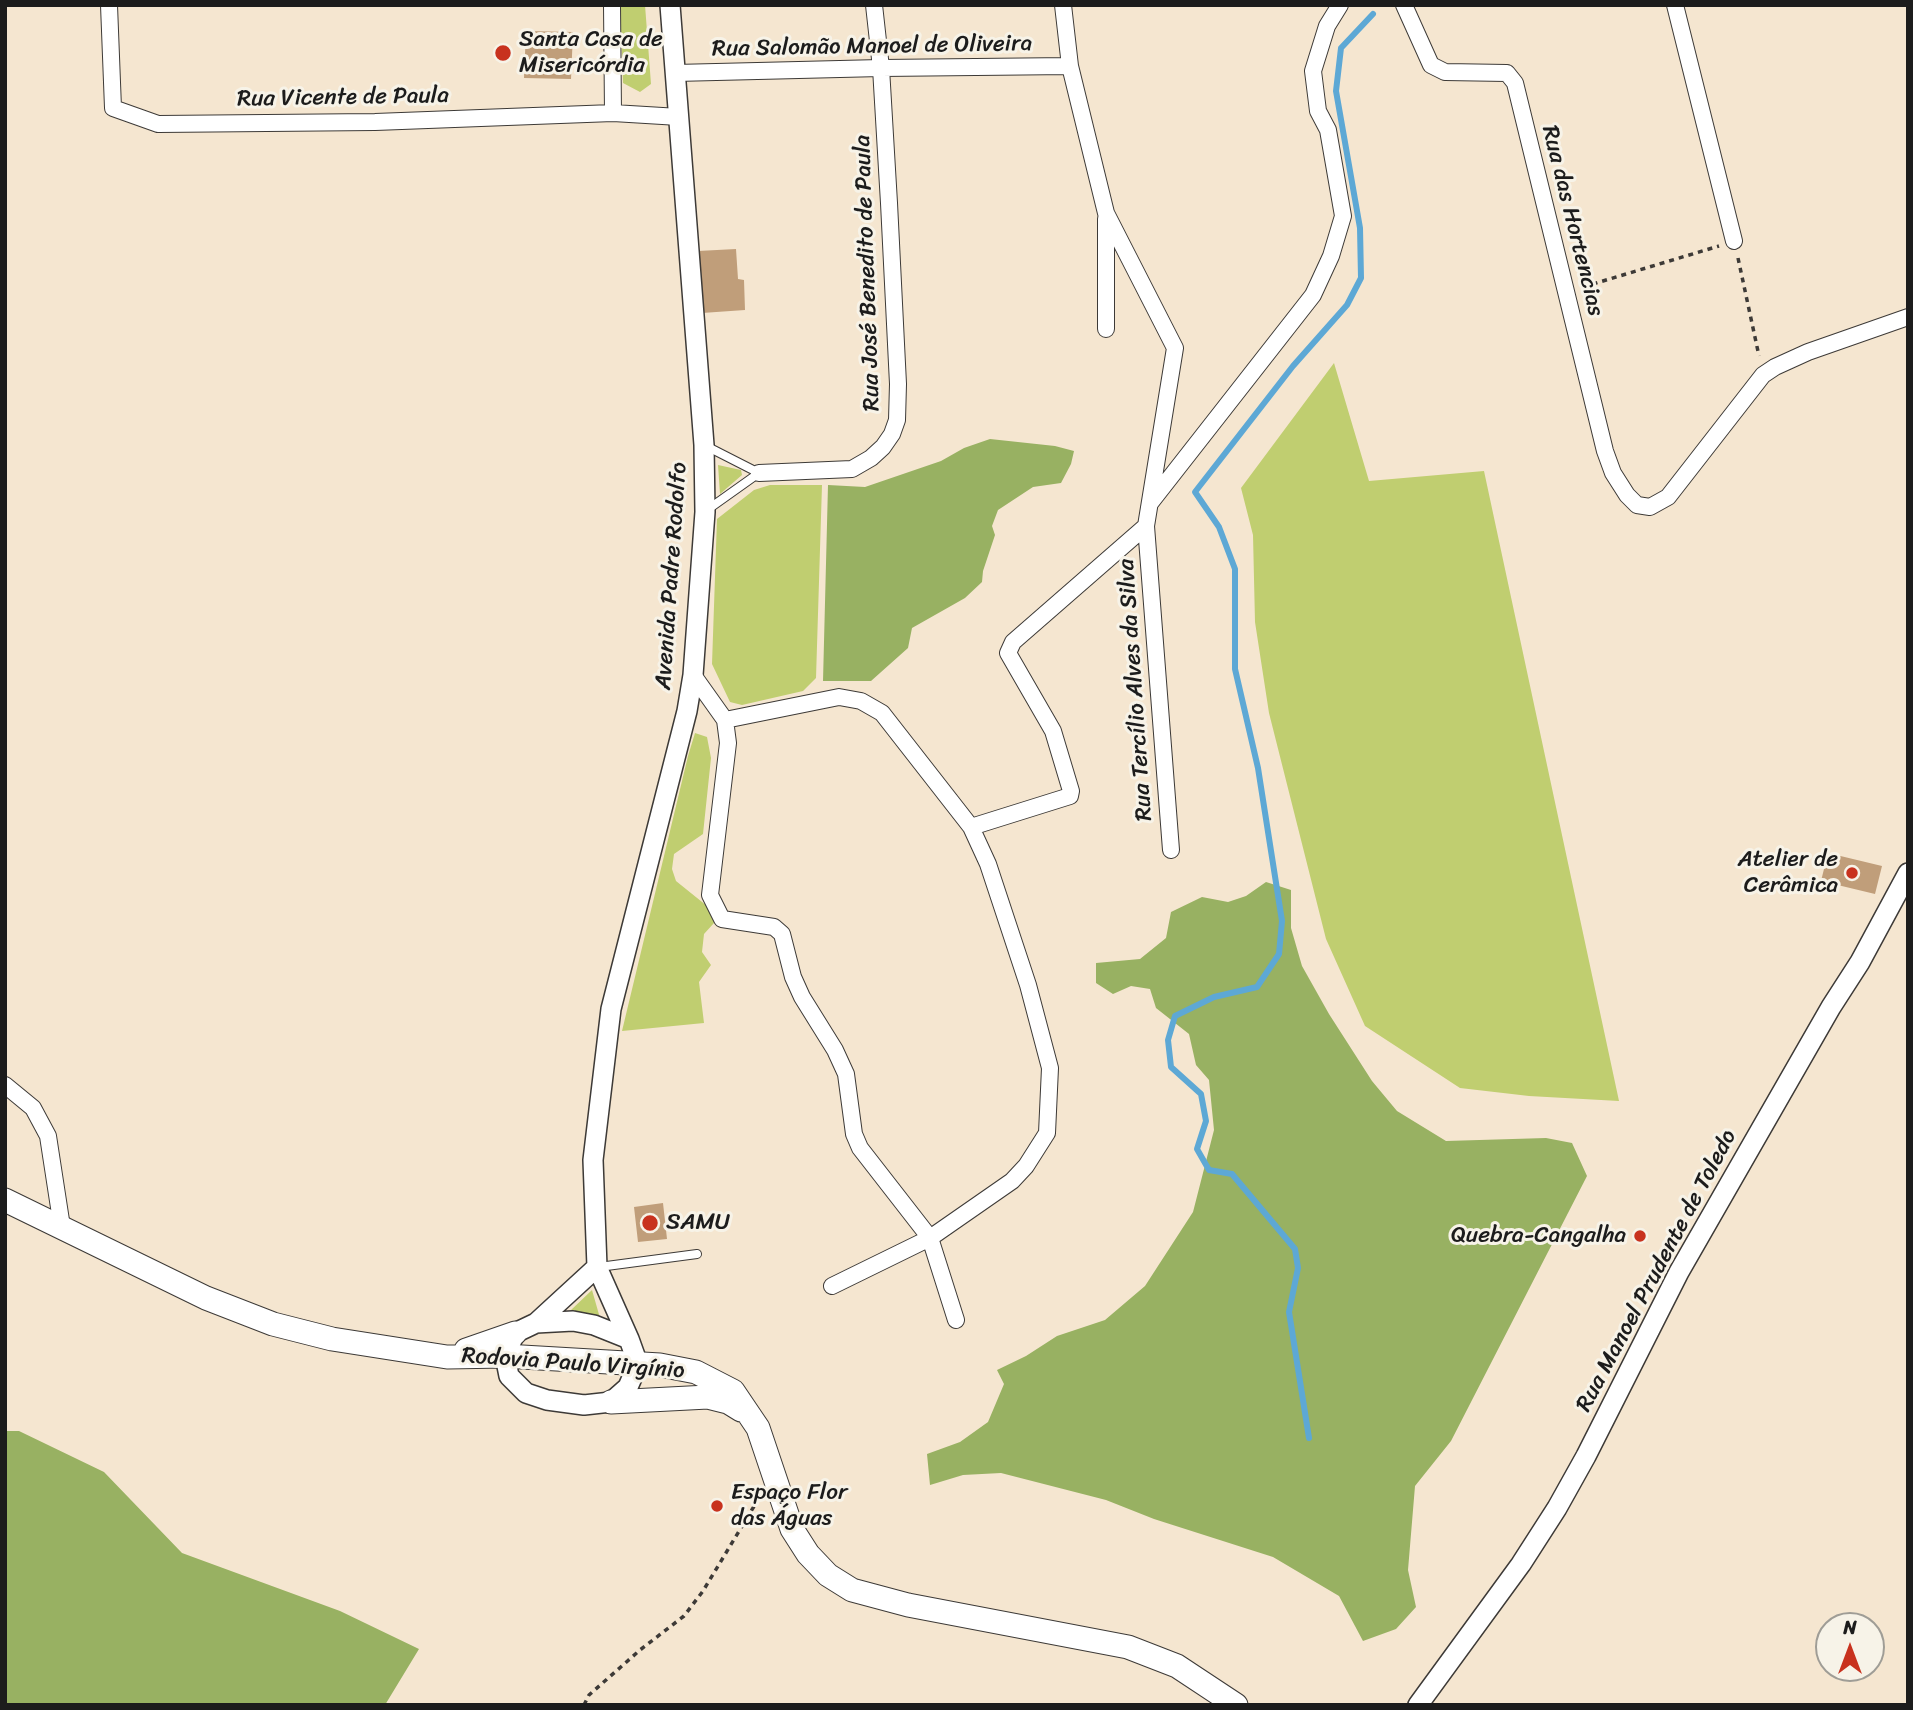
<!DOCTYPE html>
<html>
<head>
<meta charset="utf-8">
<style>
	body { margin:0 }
	#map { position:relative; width:1913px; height:1710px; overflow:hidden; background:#f5e6d0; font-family:Sriracha,sans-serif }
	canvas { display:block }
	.frame { position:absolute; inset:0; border:7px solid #1c1c1c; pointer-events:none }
	.north { position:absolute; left:1815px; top:1612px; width:70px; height:70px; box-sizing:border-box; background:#f7f3e8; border:2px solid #9f9d96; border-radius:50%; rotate:0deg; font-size:19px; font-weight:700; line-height:28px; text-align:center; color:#1c1c1c }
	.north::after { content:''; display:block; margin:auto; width:24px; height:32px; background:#c8321e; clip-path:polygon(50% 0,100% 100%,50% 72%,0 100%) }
</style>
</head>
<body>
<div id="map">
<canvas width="1913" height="1710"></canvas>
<div class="frame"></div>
<div class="north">N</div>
</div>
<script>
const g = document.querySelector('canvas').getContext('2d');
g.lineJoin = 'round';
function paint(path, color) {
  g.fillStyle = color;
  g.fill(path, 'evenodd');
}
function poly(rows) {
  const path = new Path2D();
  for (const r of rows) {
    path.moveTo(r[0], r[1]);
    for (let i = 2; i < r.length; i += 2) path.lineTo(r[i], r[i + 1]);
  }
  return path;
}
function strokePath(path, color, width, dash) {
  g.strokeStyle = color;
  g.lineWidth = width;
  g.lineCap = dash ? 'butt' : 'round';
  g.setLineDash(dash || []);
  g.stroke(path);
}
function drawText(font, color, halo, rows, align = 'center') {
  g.font = font + ' Sriracha,sans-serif';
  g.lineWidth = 6;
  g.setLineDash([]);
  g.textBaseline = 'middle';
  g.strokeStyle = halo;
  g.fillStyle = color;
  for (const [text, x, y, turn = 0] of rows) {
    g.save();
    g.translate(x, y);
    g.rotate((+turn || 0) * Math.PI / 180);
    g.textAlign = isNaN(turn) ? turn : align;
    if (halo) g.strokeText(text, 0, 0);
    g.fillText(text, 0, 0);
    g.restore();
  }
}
const green = poly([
	[620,5,645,5,651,84,640,92,623,83],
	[1334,363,1369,481,1484,471,1619,1101,1529,1096,1460,1088,1365,1026,1326,939,1269,713,1255,622,1253,535,1241,488],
	[718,465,741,470,742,475,720,494],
	[770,485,822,485,816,678,803,691,742,705,730,702,712,664,717,519,754,490],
	[695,733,707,737,711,758,703,834,674,854,672,869,676,881,712,910,714,923,704,934,702,952,711,965,699,982,704,1023,622,1031,688,756],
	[592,1290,600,1318,571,1310]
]);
const forest = poly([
	[990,439,1055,446,1074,451,1071,464,1061,483,1033,487,998,510,992,526,995,535,983,571,982,582,965,598,912,628,908,648,871,681,823,681,828,485,865,487,941,461,964,448],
	[1266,882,1291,890,1291,928,1302,966,1329,1014,1372,1081,1397,1111,1446,1141,1546,1138,1572,1143,1587,1176,1451,1441,1415,1486,1408,1570,1416,1607,1396,1629,1363,1641,1339,1596,1273,1557,1154,1519,1106,1500,1001,1473,963,1475,930,1485,927,1454,960,1442,988,1422,1004,1384,997,1370,1026,1356,1057,1336,1105,1320,1145,1286,1193,1212,1214,1130,1209,1080,1196,1065,1189,1034,1156,1008,1150,989,1131,986,1113,994,1096,983,1096,963,1140,959,1166,938,1171,912,1202,897,1228,902,1246,896],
	[5,1431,19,1431,104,1472,182,1553,340,1611,419,1649,385,1705,5,1705]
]);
const stream = poly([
	[1309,1438,1289,1312,1298,1268,1295,1249,1232,1174,1209,1170,1197,1149,1206,1121,1201,1094,1171,1067,1168,1040,1175,1016,1214,997,1257,987,1279,954,1282,921,1258,768,1235,669,1235,569,1219,527,1195,492,1293,366,1347,305,1361,278,1360,228,1336,91,1341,48,1373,14]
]);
const building = poly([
	[526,31,573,32,571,79,524,78],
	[736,249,738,279,744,280,745,310,702,313,698,251],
	[1828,853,1882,866,1875,894,1821,881],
	[663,1203,667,1239,638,1242,634,1207]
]);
const path = poly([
	[1738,258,1759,356],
	[1583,287,1719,246],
	[584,1705,589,1695,640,1650,684,1616,703,1591,759,1498]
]);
const service = poly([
	[706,446,759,473,707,510],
	[599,1267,697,1254]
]);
const minor = poly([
	[109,5,113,108,158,124,375,122,613,113,679,117],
	[612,5,613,113],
	[1404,5,1431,65,1445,72,1507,73,1515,83,1605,451,1613,473,1627,495,1637,505,1650,507,1668,497,1763,375,1775,367,1808,352,1908,317],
	[1675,5,1734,241],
	[675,73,881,68,1070,66],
	[1106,329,1106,219],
	[759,473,852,469,871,458,883,447,892,434,897,420,898,384,889,203,881,68,874,5],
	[1151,502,1313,295,1331,256,1343,216,1328,130,1318,111,1313,71,1327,26,1340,5],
	[1146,526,1171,850],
	[693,675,725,720,728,743,710,895,722,919,774,927,782,934,793,977,802,997,835,1050,846,1074,854,1134,860,1148,930,1238,956,1320],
	[725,720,839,697,861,701,882,713,971,827,988,864,1028,985,1050,1068,1047,1133,1026,1166,1012,1181,930,1238,832,1286],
	[971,827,1070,796,1071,791,1053,731,1008,653,1013,642,1146,526,1175,348,1106,213,1070,66,1063,5],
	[5,1085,33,1108,48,1136,62,1227]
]);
const tertiary = poly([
	[573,1321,594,1325,629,1339,638,1364,628,1387,611,1402,584,1405,547,1400,526,1393,509,1376,505,1356,515,1333,536,1323,573,1321],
	[536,1323,597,1267],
	[629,1339,597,1267,593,1160,611,1009,687,711,693,675,705,512,704,445,670,5],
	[1418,1705,1521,1564,1557,1508,1586,1456,1679,1272,1831,1007,1860,962,1908,873]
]);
const secondary = poly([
	[5,1200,206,1298,273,1324,332,1339,447,1357,505,1356,660,1365,696,1372,733,1391,758,1428,792,1529,808,1554,828,1575,852,1590,908,1605,1128,1647,1177,1666,1236,1705],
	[466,1350,515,1333],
	[611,1402,708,1397,728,1402,741,1410]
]);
const markers = [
	[503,53,9,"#c8321e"],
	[1852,873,7,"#c8321e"],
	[650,1223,9,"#c8321e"],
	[1640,1236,7,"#c8321e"],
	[717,1506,7,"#c8321e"]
];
const poiNames = [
	["Santa Casa de",519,40],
	["Misericórdia",519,66],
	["Atelier de",1838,860,"right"],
	["Cerâmica",1838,886,"right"],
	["SAMU",666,1223],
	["Quebra-Cangalha",1626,1236,"right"],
	["Espaço Flor",731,1493],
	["das Águas",731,1519]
];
const streetNames = [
	["Rua Salomão Manoel de Oliveira",872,47,-1],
	["Rua Vicente de Paula",343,98,-1],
	["Rua das Hortencias",1572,221,76],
	["Rua José Benedito de Paula",868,273,-92],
	["Avenida Padre Rodolfo",672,576,-86],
	["Rua Tercílio Alves da Silva",1136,690,-94],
	["Rua Manoel Prudente de Toledo",1657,1271,-62],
	["Rodovia Paulo Virgínio",573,1364,4]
];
paint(green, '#c0ce70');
paint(forest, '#98b162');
strokePath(stream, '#5da8d5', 6);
paint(building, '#c09e7a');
strokePath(service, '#3d3a37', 10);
strokePath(minor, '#3d3a37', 18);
strokePath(tertiary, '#3d3a37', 22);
strokePath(secondary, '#3d3a37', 25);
strokePath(path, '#3d3a37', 3.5, [5, 5]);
strokePath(service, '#fff', 8);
strokePath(minor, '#fff', 16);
strokePath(tertiary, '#fff', 19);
strokePath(secondary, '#fff', 23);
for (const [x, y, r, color] of markers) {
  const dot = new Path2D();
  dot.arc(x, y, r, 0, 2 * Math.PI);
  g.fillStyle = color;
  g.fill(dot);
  strokePath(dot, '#f7f3e8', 2.5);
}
drawText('23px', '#1c1c1c', '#f7f3e8', poiNames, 'left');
drawText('23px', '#1c1c1c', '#f7f3e8', streetNames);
</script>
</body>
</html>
